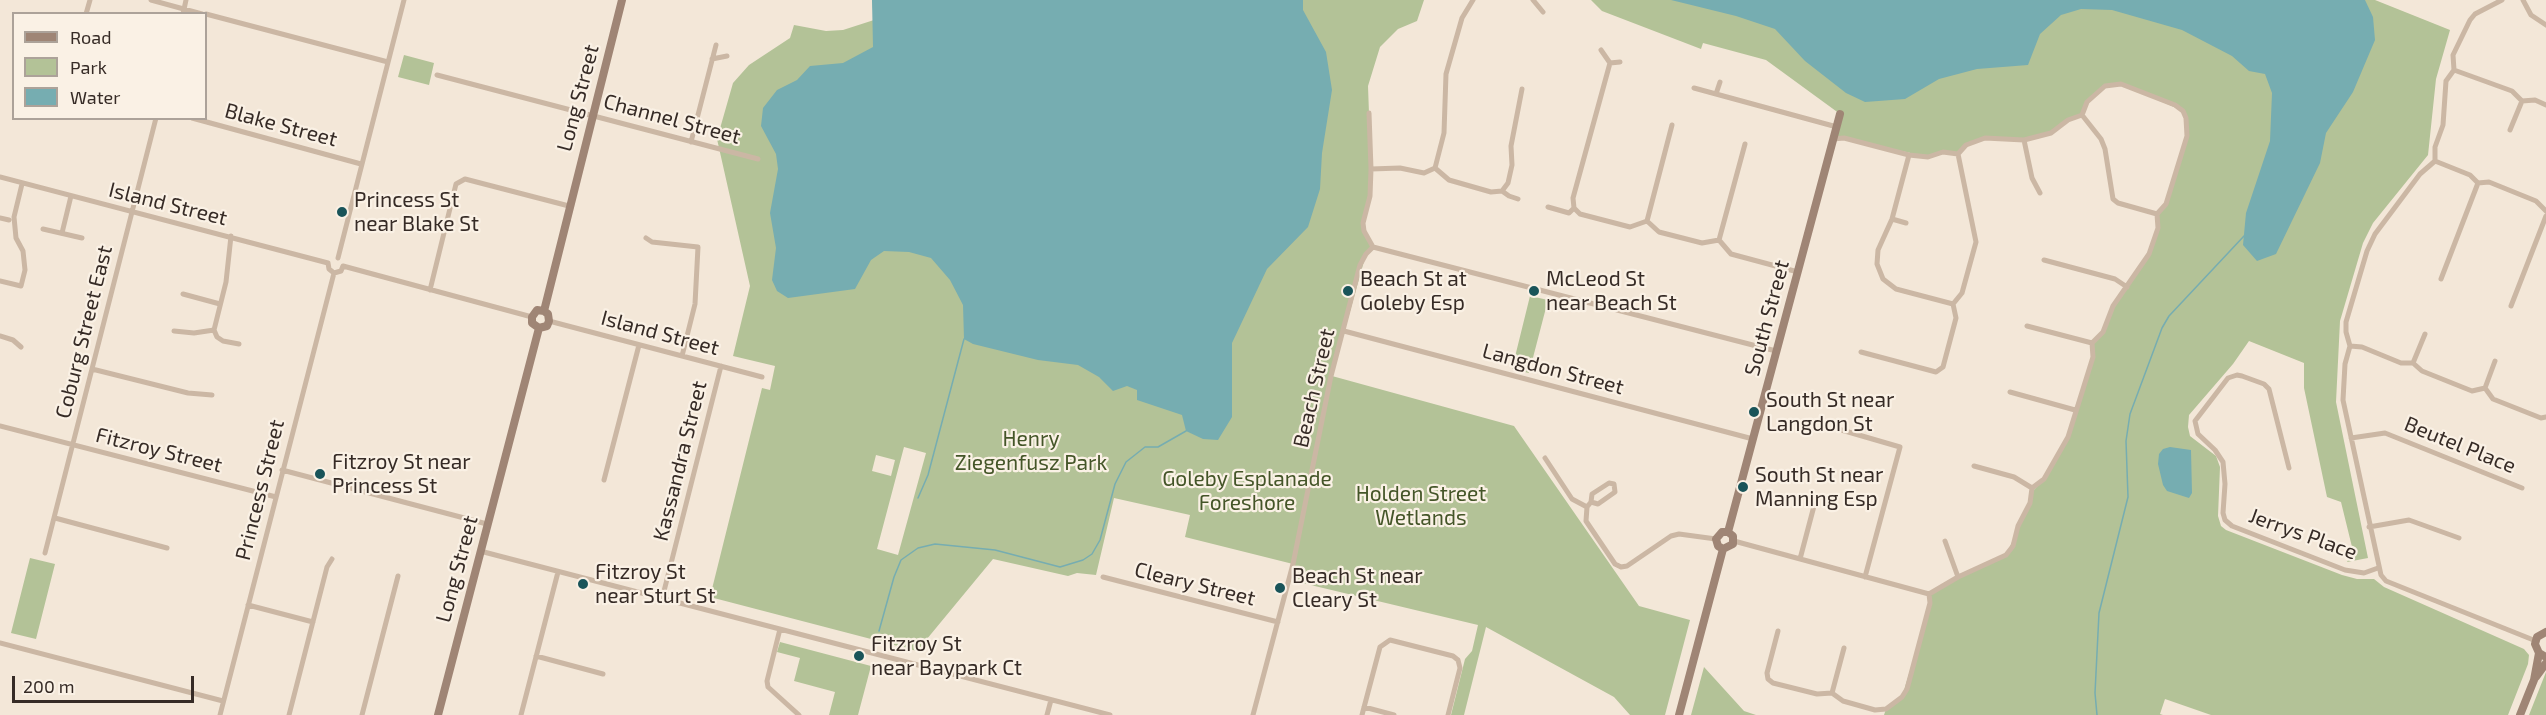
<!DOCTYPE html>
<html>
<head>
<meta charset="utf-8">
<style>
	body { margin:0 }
	#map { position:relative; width:2546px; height:715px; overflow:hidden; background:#f3e7d8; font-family:"Exo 2",sans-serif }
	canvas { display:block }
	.legend { position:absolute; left:12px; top:12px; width:195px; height:108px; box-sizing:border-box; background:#faf1e5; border:2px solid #aca299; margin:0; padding:8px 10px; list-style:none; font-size:18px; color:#362b26 }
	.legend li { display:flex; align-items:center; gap:12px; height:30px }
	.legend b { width:30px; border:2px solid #aca299 }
	.scale { position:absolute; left:12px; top:676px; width:182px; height:27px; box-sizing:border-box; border:3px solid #362b26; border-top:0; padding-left:8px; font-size:18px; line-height:21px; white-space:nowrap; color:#362b26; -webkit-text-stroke:4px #faf1e5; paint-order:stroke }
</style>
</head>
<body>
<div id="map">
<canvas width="2546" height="715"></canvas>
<ul class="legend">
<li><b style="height:8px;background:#9f8575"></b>Road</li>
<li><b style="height:16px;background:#b3c297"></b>Park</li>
<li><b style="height:16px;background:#76adb1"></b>Water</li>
</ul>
<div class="scale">200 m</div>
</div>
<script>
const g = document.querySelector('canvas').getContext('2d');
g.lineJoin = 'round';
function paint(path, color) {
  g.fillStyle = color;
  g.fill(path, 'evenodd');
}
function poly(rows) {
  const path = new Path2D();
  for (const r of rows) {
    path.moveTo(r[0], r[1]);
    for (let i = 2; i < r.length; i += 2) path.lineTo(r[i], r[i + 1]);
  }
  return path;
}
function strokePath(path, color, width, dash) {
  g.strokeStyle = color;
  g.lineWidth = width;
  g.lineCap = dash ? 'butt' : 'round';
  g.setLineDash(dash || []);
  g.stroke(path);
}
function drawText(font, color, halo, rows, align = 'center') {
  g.font = font + ' "Exo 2",sans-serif';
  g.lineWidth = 4.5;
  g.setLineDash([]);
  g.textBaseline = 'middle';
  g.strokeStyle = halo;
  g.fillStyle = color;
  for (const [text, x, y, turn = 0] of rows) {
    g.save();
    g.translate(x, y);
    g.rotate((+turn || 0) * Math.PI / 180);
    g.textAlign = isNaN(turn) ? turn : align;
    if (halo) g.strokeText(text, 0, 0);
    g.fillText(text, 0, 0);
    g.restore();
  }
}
const green = poly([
	[872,0,1424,0,1417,21,1398,29,1380,47,1368,86,1371,169,1370,196,1363,223,1373,247,1366,254,1332,376,1514,426,1639,606,1690,620,1665,715,1630,715,1614,697,1486,627,1464,715,1451,715,1465,659,1472,651,1478,625,1298,582,1293,564,1185,537,1190,515,1114,498,1096,575,1077,573,1068,576,993,559,917,651,710,597,762,388,770,390,775,366,733,356,750,286,717,139,733,83,749,65,790,38,794,25,826,31,843,30,874,20],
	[904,447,926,453,898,555,877,549],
	[876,455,895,460,891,476,872,471],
	[1591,0,2375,0,2450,30,2436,79,2428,155,2373,223,2363,243,2340,321,2336,402,2368,558,2347,562,2353,551,2341,502,2327,497,2304,388,2304,363,2249,341,2233,364,2189,415,2188,427,2190,436,2216,456,2220,467,2218,516,2221,526,2226,530,2342,575,2357,579,2374,579,2384,587,2524,649,2529,655,2528,664,2508,715,2211,715,2165,699,2160,714,2163,715,1884,715,1886,709,1902,697,1930,604,1929,594,1958,577,2006,555,2030,503,2031,493,2044,479,2064,445,2093,357,2092,343,2103,332,2110,313,2142,266,2158,228,2157,218,2166,204,2187,136,2183,111,2122,84,2105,86,2087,102,2082,115,2068,120,2058,130,2024,140,1993,138,1966,145,1958,154,1943,152,1928,157,1844,138,1833,139,1840,114,1766,60,1703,43,1701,49,1602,11],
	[404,55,434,63,429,85,398,77],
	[1530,296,1548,300,1529,373,1512,369],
	[30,558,55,564,36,639,11,633],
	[780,642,871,666,858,715,829,715,835,692,794,681,800,658,777,652],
	[1704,667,1744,711,1756,715,1691,715],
	[2546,672,2546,715,2529,715]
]);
const water = poly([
	[872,0,1303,0,1303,10,1326,52,1332,90,1322,153,1320,189,1308,227,1267,269,1232,343,1232,417,1218,440,1203,439,1186,431,1182,415,1137,400,1137,390,1127,386,1113,391,1099,377,1078,365,1038,360,973,344,964,339,963,305,950,280,931,258,909,252,884,251,871,260,855,289,788,298,777,291,772,280,776,248,770,213,778,169,776,154,761,126,763,108,777,90,797,80,810,66,843,63,873,47],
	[1671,0,2365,0,2373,17,2375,40,2353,92,2326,133,2320,163,2276,254,2257,261,2243,245,2246,213,2270,141,2272,93,2265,74,2249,71,2232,56,2182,30,2112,10,2081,9,2061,15,2040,34,2028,65,1977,69,1939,79,1905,99,1865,102,1846,93,1805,61,1775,29,1736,16],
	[2170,447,2191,450,2192,493,2189,498,2167,491,2163,485,2158,464,2159,454,2163,449]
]);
const stream = poly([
	[918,498,928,475,964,339],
	[879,631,894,577,901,560,918,548,935,544,995,550,1060,567,1083,560,1092,554,1100,540,1115,484,1126,462,1145,447,1158,447,1186,431],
	[2097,715,2095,693,2099,613,2128,497,2126,441,2130,414,2162,328,2169,316,2244,236]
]);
const street = poly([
	[151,0,202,14],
	[1533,0,1543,12],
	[2502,0,2475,14,2470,20,2453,55,2454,70,2446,81,2443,125,2435,147,2435,161,2420,174,2375,234,2367,251,2346,322,2346,332,2350,346,2345,364,2343,400,2381,575,2386,581,2536,641],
	[2523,0,2531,15,2546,25],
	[86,14,90,0],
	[183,14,186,0],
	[206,14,388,62],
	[1601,50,1610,63,1620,62],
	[712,59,727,56],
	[1610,63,1573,198,1574,208,1580,214,1630,227,1647,221,1659,232,1702,243,1719,240,1731,254,1798,272],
	[2454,70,2512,91,2522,101,2535,100,2546,105],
	[437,75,758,159],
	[1694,88,1837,127],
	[1716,94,1720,82],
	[1369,113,1371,169,1370,196,1363,223,1364,231,1373,247],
	[2082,115,2101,139,2105,149,2113,199,2118,203,2157,214],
	[192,118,361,164],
	[2510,130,2522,101],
	[2024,140,2032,178,2040,193],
	[691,142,716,45],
	[1909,155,1892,219,1878,250,1877,264,1883,279,1896,289,1953,304],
	[2435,161,2470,175,2478,183,2489,182,2536,201,2546,211],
	[1435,168,1444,133,1446,74,1462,18,1473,0],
	[1371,169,1400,168,1424,173,1435,168,1449,180,1491,192,1502,191,1508,183,1512,165,1511,146,1522,89],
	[0,177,328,263],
	[1502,191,1509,196,1518,199],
	[1548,207,1569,213,1574,208],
	[0,218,9,220],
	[1892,219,1906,223],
	[1647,221,1672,125],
	[43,229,82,238],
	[62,233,71,196],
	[231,236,226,282,214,330,217,337,223,341,239,344],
	[646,238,652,242,698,247,695,304,682,356],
	[1719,240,1745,144],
	[1373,247,1776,351],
	[338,258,404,0],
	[2044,260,2115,279,2127,287],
	[328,263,329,269,334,273,341,271,343,266],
	[343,266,532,317],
	[2441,279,2478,183],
	[0,281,21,286,25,270,23,251,16,238,14,217,22,184],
	[430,290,456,184,465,179,569,206],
	[183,294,220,304],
	[2511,306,2546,216],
	[549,321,762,377],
	[2027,326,2092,343],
	[174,331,194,333,214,330],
	[1344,331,1753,439],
	[0,336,13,340,21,347],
	[2350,346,2362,347,2401,363,2413,363,2422,371,2472,391,2485,388,2493,399,2541,418,2546,417],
	[1861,352,1936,372,1943,367,1956,318,1953,304,1962,293,1976,242,1958,154],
	[2413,363,2425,334],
	[92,369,188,393,212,395],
	[2485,388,2495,361],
	[2010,392,2075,410],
	[0,426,276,497],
	[1838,429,1900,447,1865,577],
	[2351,438,2385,433,2522,488],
	[1545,458,1572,499,1587,507],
	[1974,466,2014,477,2032,488],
	[2289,468,2269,389,2264,384,2242,376,2237,375,2228,378,2195,421,2198,434,2215,450,2223,462,2225,484,2223,513,2225,520,2232,526,2345,570,2364,573,2378,568],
	[282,470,487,524],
	[604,480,639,345],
	[1591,502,1598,504,1615,492,1614,484,1609,483,1592,494,1591,502,1587,507,1586,521,1615,564,1621,567,1627,566,1671,536,1679,534,1716,539],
	[55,518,167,548],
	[2369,527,2409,520,2459,538],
	[1734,541,1929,594,1958,577,2006,555,2013,546,2018,526,2030,503,2032,488,2044,479,2068,437,2093,357,2092,343,2103,332,2113,306,2149,254,2158,228,2157,214,2166,204,2187,136,2186,118,2183,111,2175,105,2121,84,2105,86,2087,102,2082,115,2068,120,2051,133,2024,140,1985,138,1966,145,1958,154,1943,152,1928,157,1909,155,1844,138,1833,139],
	[1945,541,1958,577],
	[480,551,1110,715],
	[45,553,156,118],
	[1800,559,1814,506],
	[1103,577,1278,622],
	[662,599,721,366],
	[248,605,313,622],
	[780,629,767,681,768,687,799,715],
	[1778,631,1767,673,1768,679,1773,683,1817,694,1832,693,1843,701,1875,710,1886,709,1902,697,1907,689,1930,603,1929,594],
	[0,643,223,701],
	[536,656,603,674],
	[1832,693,1844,648],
	[1364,707,1394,715],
	[220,715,334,273],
	[289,715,327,567,332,559],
	[362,715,398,576],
	[521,715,558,572],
	[1047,715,1051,700],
	[1253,715,1293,564,1331,376,1360,265,1366,254,1373,247],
	[1362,715,1380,647,1390,640,1453,656,1458,660,1460,668,1448,715]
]);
const secondary = poly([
	[544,311,622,0],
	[539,328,532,323,532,317,537,310,544,311],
	[539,328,547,326,549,321,548,314,544,311],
	[1728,532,1840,114],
	[1723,549,1718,546,1716,539,1722,532,1728,532],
	[1723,549,1733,544,1733,536,1728,532],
	[2546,632,2537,637,2535,644,2539,653,2546,657],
	[2536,677,2546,663],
	[438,715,539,328],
	[1679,715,1723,549],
	[2520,715,2534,680,2539,653]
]);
const markers = [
	[342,212,6,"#195459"],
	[1348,291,6,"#195459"],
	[1534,291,6,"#195459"],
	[1754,412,6,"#195459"],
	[320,474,6,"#195459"],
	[1743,487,6,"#195459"],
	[583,584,6,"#195459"],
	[1280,588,6,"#195459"],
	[859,656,6,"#195459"]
];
const streetNames = [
	["Long Street",578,98,-75],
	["Channel Street",672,119,15],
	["Blake Street",281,125,15],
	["Island Street",168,204,14],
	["South Street",1767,318,-75],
	["Coburg Street East",84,332,-76],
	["Island Street",660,333,15],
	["Langdon Street",1553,369,15],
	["Beach Street",1314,388,-77],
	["Beutel Place",2460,445,22],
	["Fitzroy Street",159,450,14],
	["Kassandra Street",680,461,-76],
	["Princess Street",260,490,-76],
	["Jerrys Place",2303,534,20],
	["Long Street",457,569,-75],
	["Cleary Street",1195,584,14]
];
const poiNames = [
	["Princess St",354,200],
	["near Blake St",354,224],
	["Beach St at",1360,279],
	["Goleby Esp",1360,303],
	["McLeod St",1546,279],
	["near Beach St",1546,303],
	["South St near",1766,400],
	["Langdon St",1766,424],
	["Fitzroy St near",332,462],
	["Princess St",332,486],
	["South St near",1755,475],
	["Manning Esp",1755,499],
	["Fitzroy St",595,572],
	["near Sturt St",595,596],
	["Beach St near",1292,576],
	["Cleary St",1292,600],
	["Fitzroy St",871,644],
	["near Baypark Ct",871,668]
];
const parkNames = [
	["Henry",1031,439],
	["Ziegenfusz Park",1031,463],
	["Goleby Esplanade",1247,479],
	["Foreshore",1247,503],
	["Holden Street",1421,494],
	["Wetlands",1421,518]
];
paint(green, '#b3c297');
paint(water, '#76adb1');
strokePath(stream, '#76adb1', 1.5);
strokePath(street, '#cbb7a4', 5);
strokePath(secondary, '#9f8575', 8);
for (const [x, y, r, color] of markers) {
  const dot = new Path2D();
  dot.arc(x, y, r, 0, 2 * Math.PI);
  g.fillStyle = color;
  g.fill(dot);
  strokePath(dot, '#faf1e5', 2);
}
drawText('21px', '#362b26', '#faf1e5', streetNames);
drawText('21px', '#362b26', '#faf1e5', poiNames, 'left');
drawText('21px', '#445528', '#faf1e5', parkNames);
</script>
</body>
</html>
